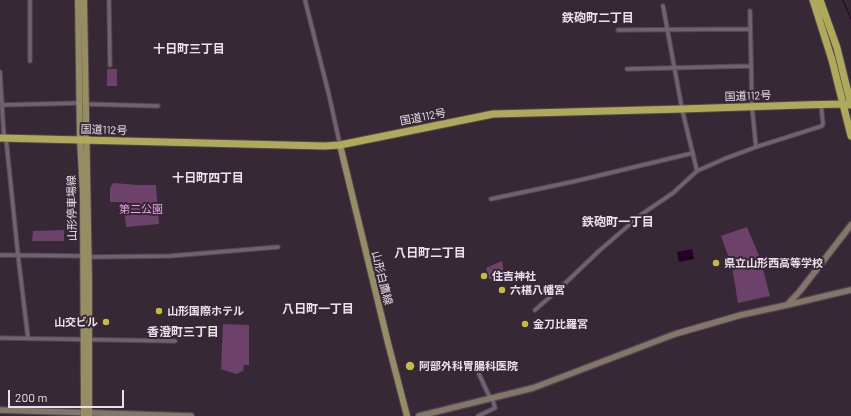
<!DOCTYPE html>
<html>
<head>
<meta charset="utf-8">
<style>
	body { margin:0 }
	#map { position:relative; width:851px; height:416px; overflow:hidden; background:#362835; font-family:Barlow,sans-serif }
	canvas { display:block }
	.scale { position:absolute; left:8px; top:390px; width:116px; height:18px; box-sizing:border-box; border:2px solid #e9e0e9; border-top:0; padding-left:5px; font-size:12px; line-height:14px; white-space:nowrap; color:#e9e0e9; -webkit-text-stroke:3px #362835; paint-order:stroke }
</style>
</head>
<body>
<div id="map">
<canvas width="851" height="416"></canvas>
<div class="scale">200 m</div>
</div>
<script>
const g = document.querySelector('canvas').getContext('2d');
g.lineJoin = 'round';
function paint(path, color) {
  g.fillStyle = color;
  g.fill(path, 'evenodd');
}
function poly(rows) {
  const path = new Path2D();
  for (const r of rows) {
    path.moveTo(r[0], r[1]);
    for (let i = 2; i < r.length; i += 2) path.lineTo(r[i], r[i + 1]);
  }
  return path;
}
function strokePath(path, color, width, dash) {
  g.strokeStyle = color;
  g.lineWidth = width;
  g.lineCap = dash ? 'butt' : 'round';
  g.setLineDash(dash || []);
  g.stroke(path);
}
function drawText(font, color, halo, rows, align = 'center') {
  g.font = font + ' Barlow,"Noto Sans JP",sans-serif';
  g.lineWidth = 4;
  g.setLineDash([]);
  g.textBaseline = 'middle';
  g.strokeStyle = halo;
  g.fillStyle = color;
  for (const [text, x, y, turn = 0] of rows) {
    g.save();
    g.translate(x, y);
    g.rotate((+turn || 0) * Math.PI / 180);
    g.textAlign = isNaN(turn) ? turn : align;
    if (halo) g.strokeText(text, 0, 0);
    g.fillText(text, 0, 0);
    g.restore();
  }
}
const green = poly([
	[107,69,117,69,117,86,107,86],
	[113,183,138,185,156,185,159,224,126,227,124,205,122,202,110,202,110,188],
	[747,227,760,258,770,296,738,303,732,267,721,236],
	[64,230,64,241,32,241,33,231],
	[502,261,505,279,489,279,486,268],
	[223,324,249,325,249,365,244,365,243,371,236,374,221,369]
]);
const water = poly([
	[692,249,694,259,679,262,677,252]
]);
const stream = poly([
	[843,0,851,19]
]);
const street = poly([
	[109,0,110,65],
	[305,0,329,95,340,145],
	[663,6,682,109,697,171],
	[750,11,752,106,756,147],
	[618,30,750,29],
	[30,61,30,0],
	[627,69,750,66],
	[0,72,4,138],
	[85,104,158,106],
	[2,105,79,103],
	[6,138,18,255,28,338],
	[491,199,576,181,693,153],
	[0,255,83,256],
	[89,257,170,256,278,247],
	[535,310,557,291,600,250,642,214,673,193,697,171,724,159,756,147,822,126,823,124,821,104],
	[0,338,175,341],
	[479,374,490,398],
	[478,416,495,408,492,397]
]);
const secondary = poly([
	[787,305,851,290],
	[0,410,191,416],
	[419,416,533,388,675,334,741,315,787,305,800,291,851,225]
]);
const primary = poly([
	[78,0,80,140,83,193,84,416],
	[84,0,89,281,89,416],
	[340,145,388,343,407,416]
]);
const highway = poly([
	[813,0,832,60,851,136],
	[820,0,837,48,851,105],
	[0,138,325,146,340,145,493,114,682,109,802,105,843,104,851,105]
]);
const markers = [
	[716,263,4,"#c4bc3e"],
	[484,276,4,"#c4bc3e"],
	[502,290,4,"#c4bc3e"],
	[159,311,4,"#c4bc3e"],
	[106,322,4,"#c4bc3e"],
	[525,324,4,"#c4bc3e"],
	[410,366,5,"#c4bc3e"]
];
const streetNames = [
	["国道112号",748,96,-2],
	["国道112号",423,117,-11],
	["国道112号",104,130,2],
	["山形停車場線",72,208,-91],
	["山形白鷹線",382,278,76]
];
const parkNames = [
	["第二公園",141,209]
];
const poiNames = [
	["県立山形西高等学校",724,263],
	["住吉神社",492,276],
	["六椹八幡宮",510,290],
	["山形国際ホテル",167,311],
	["山交ビル",98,322,"right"],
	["金刀比羅宮",533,324],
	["阿部外科胃腸科医院",419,366]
];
const neighbourhoodNames = [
	["鉄砲町二丁目",598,18],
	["十日町三丁目",189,49],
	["十日町四丁目",208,178],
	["鉄砲町一丁目",618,222],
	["八日町二丁目",430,253],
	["八日町一丁目",318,309],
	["香澄町三丁目",183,332]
];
paint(green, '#6c426b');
paint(water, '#250125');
strokePath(stream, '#250125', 1);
strokePath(street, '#524652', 5.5);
strokePath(secondary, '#524652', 8);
strokePath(primary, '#524652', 8);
strokePath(highway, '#524652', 9);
strokePath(street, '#726171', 3.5);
strokePath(secondary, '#84776a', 5.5);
strokePath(primary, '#978d63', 6);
strokePath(highway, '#afaa5a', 7);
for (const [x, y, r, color] of markers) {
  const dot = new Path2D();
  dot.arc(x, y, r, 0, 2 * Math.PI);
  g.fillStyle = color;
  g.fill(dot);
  strokePath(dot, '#362835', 1.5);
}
drawText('11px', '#e9e0e9', '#362835', streetNames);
drawText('11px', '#ec9fe9', '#362835', parkNames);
drawText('bold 11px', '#e9e0e9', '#362835', poiNames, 'left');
drawText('bold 12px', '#e9e0e9', '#362835', neighbourhoodNames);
</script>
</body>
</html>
